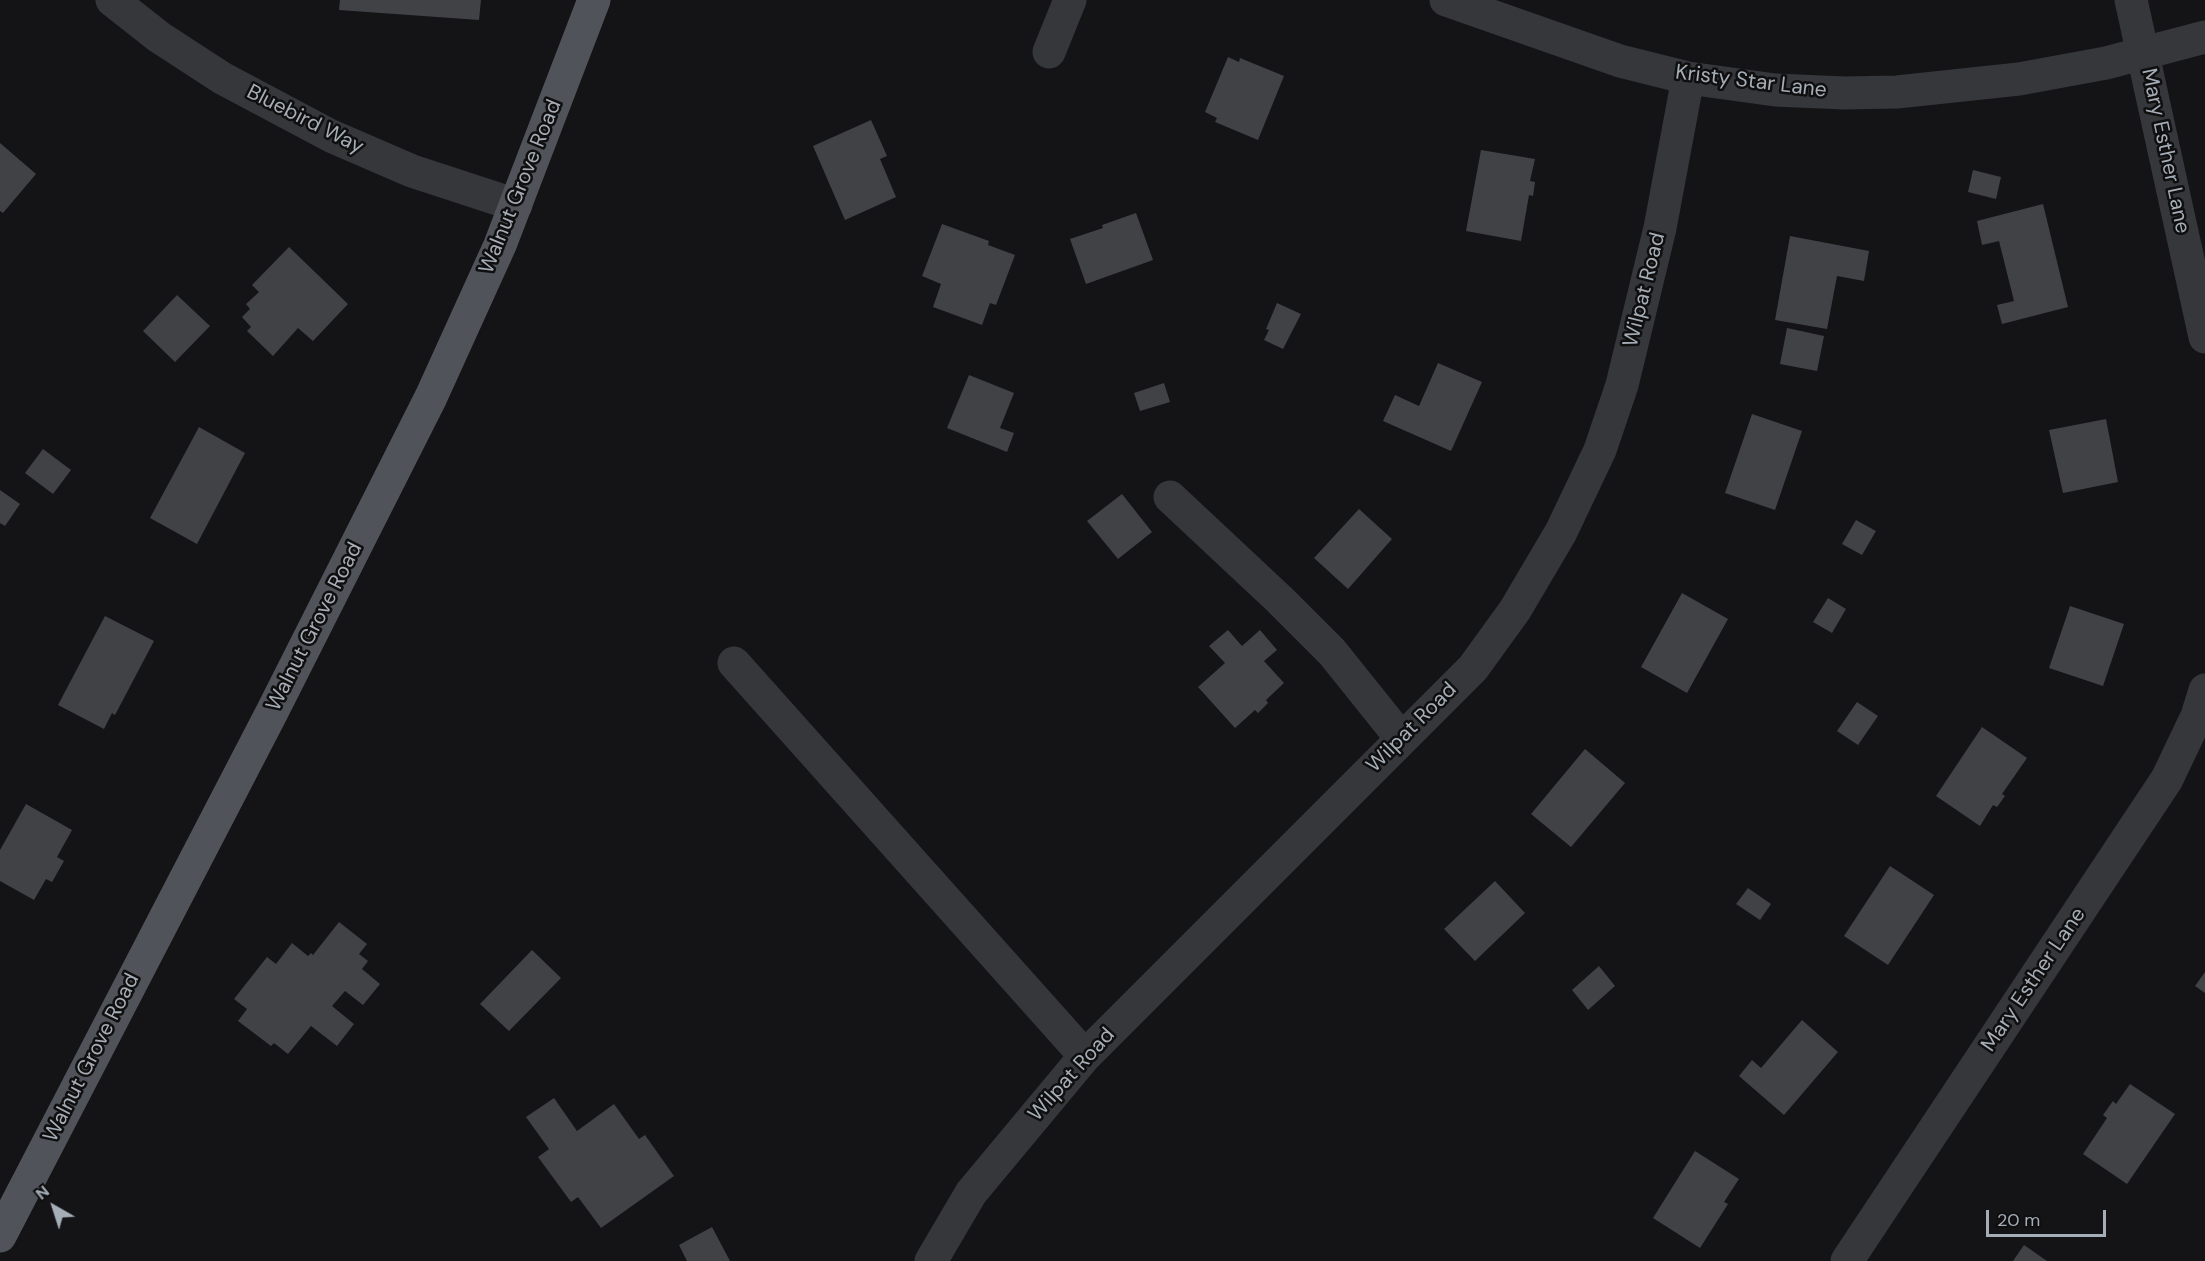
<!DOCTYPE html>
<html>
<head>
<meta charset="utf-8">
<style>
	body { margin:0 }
	#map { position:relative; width:2205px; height:1261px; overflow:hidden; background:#141416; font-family:"DM Sans",sans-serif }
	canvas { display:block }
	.north { position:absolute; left:24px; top:1177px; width:60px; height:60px; -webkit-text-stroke:4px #0f0f10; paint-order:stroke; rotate:321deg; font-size:16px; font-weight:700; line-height:24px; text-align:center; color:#a5adb6 }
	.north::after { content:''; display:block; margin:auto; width:21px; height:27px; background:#a5adb6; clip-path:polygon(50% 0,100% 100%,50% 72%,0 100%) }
	.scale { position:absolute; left:1986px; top:1210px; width:120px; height:27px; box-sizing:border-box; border:3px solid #a5adb6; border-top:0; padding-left:8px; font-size:18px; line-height:21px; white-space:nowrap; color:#a5adb6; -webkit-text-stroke:4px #0f0f10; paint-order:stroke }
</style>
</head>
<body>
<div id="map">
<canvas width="2205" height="1261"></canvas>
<div class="north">N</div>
<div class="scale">20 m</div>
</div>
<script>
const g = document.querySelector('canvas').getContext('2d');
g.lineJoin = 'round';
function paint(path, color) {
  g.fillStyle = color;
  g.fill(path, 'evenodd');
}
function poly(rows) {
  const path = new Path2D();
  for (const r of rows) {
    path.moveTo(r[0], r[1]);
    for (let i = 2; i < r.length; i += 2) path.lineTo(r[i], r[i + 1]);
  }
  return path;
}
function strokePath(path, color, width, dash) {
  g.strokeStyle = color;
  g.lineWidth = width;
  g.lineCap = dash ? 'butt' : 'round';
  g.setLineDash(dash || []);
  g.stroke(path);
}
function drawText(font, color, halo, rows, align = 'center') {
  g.font = font + ' "DM Sans",sans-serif';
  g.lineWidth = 5;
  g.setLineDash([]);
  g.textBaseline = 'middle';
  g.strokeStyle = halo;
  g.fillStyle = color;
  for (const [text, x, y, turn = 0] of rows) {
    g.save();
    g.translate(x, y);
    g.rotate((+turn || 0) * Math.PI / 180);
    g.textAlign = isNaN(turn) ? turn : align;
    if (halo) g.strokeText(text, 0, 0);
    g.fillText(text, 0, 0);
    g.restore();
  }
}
const building = poly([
	[340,0,481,0,479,20,339,10],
	[1228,57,1239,62,1240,58,1284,76,1258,140,1215,122,1217,118,1205,112],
	[871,120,887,156,880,159,896,197,845,220,813,146],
	[0,143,36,174,3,213,0,211],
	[1481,150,1535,159,1530,181,1535,182,1533,196,1529,195,1521,241,1466,231],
	[1973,170,2001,177,1996,199,1968,192],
	[2043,204,2068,307,2002,324,1997,305,2014,301,1999,241,1982,245,1977,221],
	[1136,213,1153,260,1086,284,1070,239,1103,228,1102,225],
	[942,224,989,241,988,245,1015,255,996,305,990,303,982,325,933,307,941,284,922,276],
	[1790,236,1869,251,1864,281,1837,276,1827,329,1775,320],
	[289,247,348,304,313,341,298,328,273,356,247,331,251,327,242,317,250,309,246,304,259,292,252,285],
	[177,295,210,326,175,362,143,331],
	[1277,303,1301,314,1283,349,1264,340,1269,330,1266,329],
	[1787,328,1824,336,1817,371,1780,364],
	[1438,363,1482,382,1451,451,1383,421,1395,395,1419,406],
	[969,375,1014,393,1000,428,1014,433,1007,452,947,428],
	[1164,383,1170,402,1140,411,1134,393],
	[1752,414,1802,431,1775,510,1725,493],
	[2106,419,2118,482,2063,493,2049,430],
	[199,427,245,453,197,544,150,518],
	[43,449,71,470,53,494,25,473],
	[0,490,20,504,5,526,0,523],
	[1122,494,1152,532,1118,559,1087,521],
	[1359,509,1392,539,1348,589,1314,558],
	[1856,520,1876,531,1862,555,1842,544],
	[1682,593,1728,619,1687,693,1641,667],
	[1828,598,1846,609,1832,633,1813,622],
	[2070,606,2124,624,2103,686,2049,668],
	[105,616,154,641,115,715,112,713,104,729,58,705],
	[1228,630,1242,646,1260,630,1277,650,1264,661,1284,683,1266,700,1268,703,1258,713,1255,710,1235,728,1198,687,1225,663,1209,646],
	[1857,702,1878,716,1858,745,1837,731],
	[1982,727,2027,758,2002,794,2005,796,1997,807,1993,805,1980,826,1936,796],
	[1585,749,1625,783,1571,847,1531,814],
	[26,804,72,830,57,857,64,861,52,882,46,879,34,900,0,881,0,850],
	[1890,866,1934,895,1888,965,1844,936],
	[1495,881,1525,913,1475,961,1444,929],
	[1748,888,1771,904,1760,920,1736,904],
	[339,922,367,944,359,954,368,961,362,969,380,984,363,1005,345,991,332,1006,354,1024,337,1046,311,1026,288,1054,274,1043,271,1046,238,1021,247,1009,234,999,267,957,276,964,292,943,308,956,311,953,313,955],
	[532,950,561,978,509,1031,480,1004],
	[1599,966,1615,986,1588,1010,1572,990],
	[2205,972,2205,993,2195,986],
	[1802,1020,1838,1052,1784,1115,1739,1076,1752,1060,1761,1068],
	[2130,1084,2175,1114,2127,1184,2083,1154,2107,1118,2103,1115,2113,1101,2116,1104],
	[554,1098,577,1131,614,1104,639,1139,645,1135,674,1176,601,1228,578,1197,571,1202,538,1157,549,1149,526,1117],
	[1695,1151,1739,1179,1724,1202,1728,1204,1700,1248,1653,1218],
	[712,1227,730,1261,687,1261,679,1245],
	[2024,1245,2047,1261,2013,1261]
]);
const minor = poly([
	[112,0,159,37,222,78,331,136,412,171,516,205],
	[1446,0,1620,61,1688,78,1775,90,1845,93,1897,92,2019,79,2106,63,2205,37],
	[2131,0,2205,337],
	[1049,52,1070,0],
	[1170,497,1280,600,1332,652,1401,738],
	[734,663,1085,1056],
	[931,1261,971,1193,1085,1056,1473,668,1515,610,1561,532,1600,450,1622,385,1660,228,1688,78],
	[1847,1261,2167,779,2197,716,2205,690]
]);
const major = poly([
	[0,1236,272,712,431,397,500,245,594,0]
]);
const streetNames = [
	["Kristy Star Lane",1751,82,7],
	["Bluebird Way",305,120,27],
	["Mary Esther Lane",2165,151,78],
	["Walnut Grove Road",521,187,-68],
	["Wilpat Road",1645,290,-76],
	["Walnut Grove Road",315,627,-63],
	["Wilpat Road",1412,728,-45],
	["Mary Esther Lane",2034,980,-56],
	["Walnut Grove Road",92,1058,-63],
	["Wilpat Road",1072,1075,-48]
];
paint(building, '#404246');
strokePath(minor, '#35373b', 33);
strokePath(major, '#50545a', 33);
drawText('21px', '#a5adb6', '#0f0f10', streetNames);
</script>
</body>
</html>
